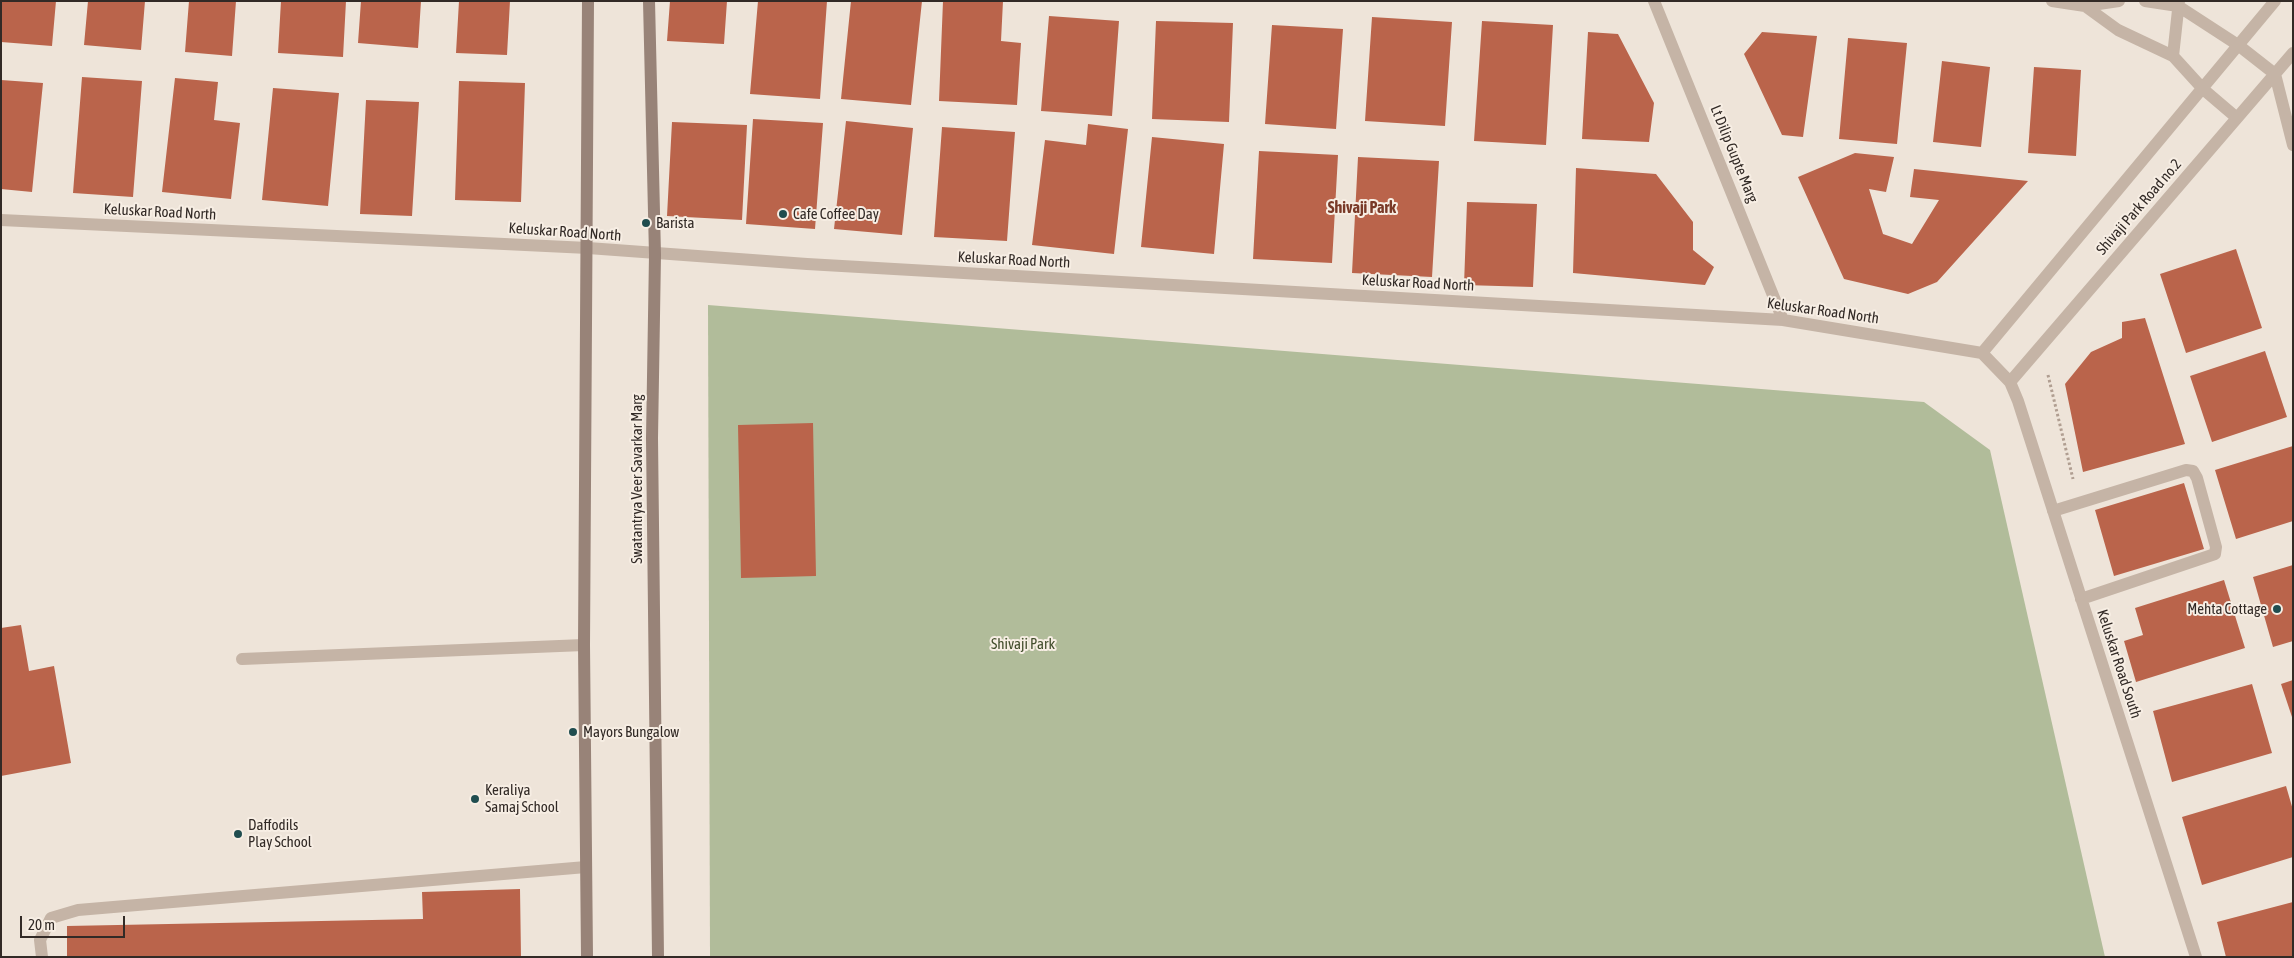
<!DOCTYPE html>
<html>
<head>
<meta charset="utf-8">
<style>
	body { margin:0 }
	#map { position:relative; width:2294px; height:958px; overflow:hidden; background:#eee4d9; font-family:"Asap Condensed",sans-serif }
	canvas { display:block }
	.frame { position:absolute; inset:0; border:2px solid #322a26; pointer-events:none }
	.scale { position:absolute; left:20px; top:916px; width:105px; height:22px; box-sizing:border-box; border:2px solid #322a26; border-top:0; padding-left:6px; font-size:15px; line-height:18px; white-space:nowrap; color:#322a26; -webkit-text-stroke:4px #f7eee4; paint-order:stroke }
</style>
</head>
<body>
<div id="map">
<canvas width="2294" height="958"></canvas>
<div class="frame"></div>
<div class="scale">20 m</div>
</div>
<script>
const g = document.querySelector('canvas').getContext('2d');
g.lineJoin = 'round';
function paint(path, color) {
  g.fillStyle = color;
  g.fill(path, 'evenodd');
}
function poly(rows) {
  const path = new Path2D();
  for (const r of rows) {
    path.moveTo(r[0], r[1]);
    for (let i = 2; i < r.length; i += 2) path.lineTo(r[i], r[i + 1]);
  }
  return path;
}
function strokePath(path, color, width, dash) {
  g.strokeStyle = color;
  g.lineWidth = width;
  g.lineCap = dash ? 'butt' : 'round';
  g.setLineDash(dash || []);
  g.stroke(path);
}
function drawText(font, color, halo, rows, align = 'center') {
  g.font = font + ' "Asap Condensed",sans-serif';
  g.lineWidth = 4;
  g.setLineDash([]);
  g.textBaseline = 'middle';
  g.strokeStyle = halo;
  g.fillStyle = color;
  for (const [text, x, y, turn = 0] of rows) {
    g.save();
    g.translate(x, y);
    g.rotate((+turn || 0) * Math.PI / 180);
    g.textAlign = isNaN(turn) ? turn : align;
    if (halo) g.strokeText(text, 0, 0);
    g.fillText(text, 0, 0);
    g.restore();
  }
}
const green = poly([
	[708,305,1924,402,1990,450,2105,957,710,957]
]);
const building = poly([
	[1,1,56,1,52,46,1,42],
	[88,1,145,1,141,50,84,45],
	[189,1,236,1,232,56,185,52],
	[281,1,346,1,343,57,278,53],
	[361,1,421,1,418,48,358,43],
	[459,1,510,1,507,55,456,53],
	[670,1,727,1,724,44,667,41],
	[758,1,827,1,820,99,750,94],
	[851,1,922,1,911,105,841,99],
	[943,1,1003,1,1001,41,1021,43,1017,105,939,101],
	[1049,16,1119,21,1112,116,1041,111],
	[1372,17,1452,22,1445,126,1365,121],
	[1156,21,1233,23,1229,122,1152,119],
	[1482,21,1553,25,1546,145,1474,141],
	[1272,25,1343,29,1336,129,1265,124],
	[1588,32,1618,34,1654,103,1649,142,1582,139],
	[1762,32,1817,36,1803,137,1782,135,1744,54],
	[1848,38,1907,43,1897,144,1839,139],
	[1942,61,1990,67,1981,147,1933,142],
	[2034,67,2081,70,2076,156,2028,153],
	[82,77,142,81,133,197,73,193],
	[175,78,218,82,214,120,240,123,231,199,162,192],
	[1,80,43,83,32,192,1,189],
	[459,81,525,83,521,202,455,200],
	[273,88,339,93,328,206,262,200],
	[366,100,419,102,412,216,360,214],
	[753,119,823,123,815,229,746,224],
	[846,121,913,128,902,235,834,229],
	[672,122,747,125,742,220,667,216],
	[1088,124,1128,129,1114,254,1032,245,1045,140,1086,145],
	[942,127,1015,132,1007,241,934,237],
	[1152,137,1224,144,1214,254,1141,247],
	[1259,151,1338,155,1332,263,1253,259],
	[1855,153,1894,157,1886,192,1869,189,1883,234,1912,244,1939,200,1910,197,1914,169,2028,181,1937,282,1908,294,1844,279,1798,177],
	[1358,157,1439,161,1432,277,1352,273],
	[1576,168,1656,174,1693,222,1693,250,1714,267,1705,285,1573,273],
	[1467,202,1537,204,1533,287,1464,285],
	[2236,249,2262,328,2186,353,2160,274],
	[2145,318,2185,444,2083,472,2065,384,2091,352,2122,338,2122,322],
	[2265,351,2287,417,2212,442,2190,376],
	[813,423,816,576,741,578,738,425],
	[2293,446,2293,521,2236,539,2215,470],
	[2184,483,2204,549,2114,576,2095,510],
	[2293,565,2293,641,2273,647,2253,577],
	[2224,580,2245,648,2136,682,2124,641,2143,635,2135,608],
	[21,625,29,671,54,666,71,763,1,776,1,628],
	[2293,680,2293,717,2292,717,2281,684],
	[2252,684,2272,753,2172,782,2153,711],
	[2286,786,2293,810,2293,857,2202,885,2182,817],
	[520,889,521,957,67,957,67,926,423,919,422,892],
	[2293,902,2293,957,2226,957,2217,922]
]);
const path = poly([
	[2048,375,2073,479]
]);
const service = poly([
	[242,659,584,645],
	[42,957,40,940,51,918,78,910,586,867]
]);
const minor = poly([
	[1654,1,1783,320],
	[2052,1,2085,6,2119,1],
	[2145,1,2178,6,2238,45,2275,74,2293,145],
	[2085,6,2118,30,2173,56,2203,89,2237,118],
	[2173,56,2179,1],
	[1,220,588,248,807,264,1783,320,1982,353,2010,382,2018,401,2196,957],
	[1982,353,2275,1],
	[2010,382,2293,53],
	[2053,511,2186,470,2193,471,2197,478,2216,547,2215,554,2081,599]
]);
const secondary = poly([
	[649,1,655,255,652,438,658,957],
	[587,957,584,645,588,1]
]);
const markers = [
	[783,214,5,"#204d4f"],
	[646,223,5,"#204d4f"],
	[2277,609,5,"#204d4f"],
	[573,732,5,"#204d4f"],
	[475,799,5,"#204d4f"],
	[238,834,5,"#204d4f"]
];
const streetNames = [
	["Lt Dilip Gupte Marg",1734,154,68],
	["Shivaji Park Road no.2",2139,207,-49],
	["Keluskar Road North",160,212,3],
	["Keluskar Road North",565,232,4],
	["Keluskar Road North",1014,260,3],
	["Keluskar Road North",1418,283,3],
	["Keluskar Road North",1823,311,8],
	["Swatantrya Veer Savarkar Marg",637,479,-90],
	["Keluskar Road South",2119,664,72]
];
const poiNames = [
	["Cafe Coffee Day",793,214],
	["Barista",656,223],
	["Mehta Cottage",2267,609,"right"],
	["Mayors Bungalow",583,732],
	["Keraliya",485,790],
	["Samaj School",485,807],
	["Daffodils",248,825],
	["Play School",248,842]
];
const parkNames = [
	["Shivaji Park",1023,644]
];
const neighbourhoodNames = [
	["Shivaji Park",1362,208]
];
paint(green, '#b1bc9a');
paint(building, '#ba644b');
strokePath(path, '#b09e91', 3, [2.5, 2.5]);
strokePath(service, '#c5b4a6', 12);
strokePath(minor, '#c5b4a6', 12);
strokePath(secondary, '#988378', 12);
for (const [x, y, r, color] of markers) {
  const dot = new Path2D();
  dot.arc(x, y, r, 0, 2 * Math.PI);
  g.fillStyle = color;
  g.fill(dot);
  strokePath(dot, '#f7eee4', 2);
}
drawText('15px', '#322a26', '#f7eee4', streetNames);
drawText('15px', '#322a26', '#f7eee4', poiNames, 'left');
drawText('15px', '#424e2c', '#f7eee4', parkNames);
drawText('bold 16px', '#793927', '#f7eee4', neighbourhoodNames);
</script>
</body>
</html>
